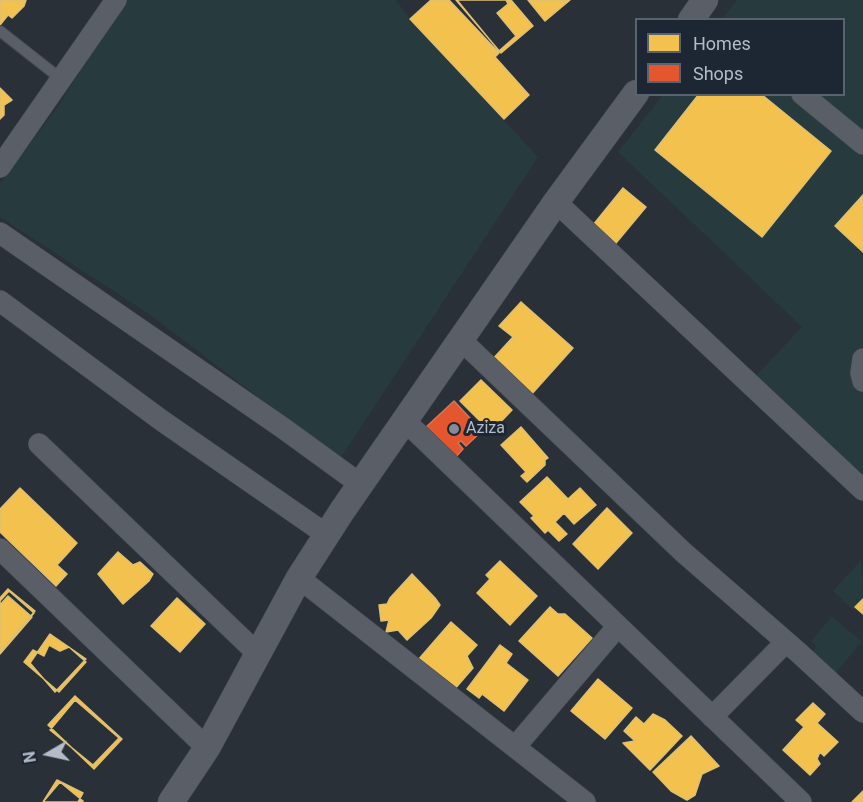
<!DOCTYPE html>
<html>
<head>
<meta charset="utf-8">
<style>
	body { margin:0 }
	#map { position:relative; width:863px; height:802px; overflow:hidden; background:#2a3038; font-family:Roboto,sans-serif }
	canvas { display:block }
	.legend { position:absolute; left:635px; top:18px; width:210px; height:78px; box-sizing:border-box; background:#1d2633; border:2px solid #59626f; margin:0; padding:8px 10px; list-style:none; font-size:18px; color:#b4bcc9 }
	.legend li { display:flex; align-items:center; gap:12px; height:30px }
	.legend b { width:30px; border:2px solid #59626f }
	.north { position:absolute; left:18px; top:724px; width:60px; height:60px; -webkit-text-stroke:4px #1d2633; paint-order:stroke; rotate:261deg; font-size:16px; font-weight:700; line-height:24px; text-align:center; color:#b4bcc9 }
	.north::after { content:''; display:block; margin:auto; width:21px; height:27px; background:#b4bcc9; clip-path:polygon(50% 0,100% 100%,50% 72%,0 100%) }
</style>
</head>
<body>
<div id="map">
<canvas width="863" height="802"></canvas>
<ul class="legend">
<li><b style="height:16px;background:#f2c14e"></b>Homes</li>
<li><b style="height:16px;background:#e4572e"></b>Shops</li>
</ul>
<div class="north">N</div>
</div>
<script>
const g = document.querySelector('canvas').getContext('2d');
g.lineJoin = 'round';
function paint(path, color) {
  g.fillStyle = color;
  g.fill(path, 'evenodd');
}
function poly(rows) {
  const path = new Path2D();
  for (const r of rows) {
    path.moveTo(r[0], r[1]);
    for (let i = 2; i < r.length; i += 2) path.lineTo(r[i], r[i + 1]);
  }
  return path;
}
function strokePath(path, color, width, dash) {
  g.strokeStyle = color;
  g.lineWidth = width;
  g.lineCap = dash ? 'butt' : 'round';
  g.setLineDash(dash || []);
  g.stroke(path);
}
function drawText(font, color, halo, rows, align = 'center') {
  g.font = font + ' Roboto,sans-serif';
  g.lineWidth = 6;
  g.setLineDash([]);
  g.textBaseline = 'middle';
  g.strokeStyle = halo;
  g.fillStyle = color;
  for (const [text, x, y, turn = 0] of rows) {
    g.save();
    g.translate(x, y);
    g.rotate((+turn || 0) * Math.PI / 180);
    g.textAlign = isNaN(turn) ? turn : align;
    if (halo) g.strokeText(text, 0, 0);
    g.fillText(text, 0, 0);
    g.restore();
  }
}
const green = poly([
	[124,0,396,0,410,19,538,157,340,459,149,314,0,217,0,184,59,105],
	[737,0,863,0,863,478,755,377,802,327,618,152,663,95,844,94,844,20,722,19],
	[861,560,863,599,853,610,833,591],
	[832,616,862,642,837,671,840,682,811,651,817,647,811,641]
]);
const homes = poly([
	[0,0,26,0,24,6,12,18,8,15,0,25,0,0],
	[431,0,449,0,499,53,495,57,529,95,504,119,410,19,431,0],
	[456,0,511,0,533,26,501,53,456,0],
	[457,0,506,0,508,4,497,13,516,36,499,51,457,0],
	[528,0,570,0,545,21,528,0],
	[0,88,12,100,4,105,4,115,0,119,0,88],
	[699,94,761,94,831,151,762,237,655,150,699,94],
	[623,188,646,207,611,249,589,230,623,188],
	[863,195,863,252,835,226,863,195],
	[521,302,573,348,530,396,491,361,513,337,499,326,521,302],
	[481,380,512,410,491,432,460,401,481,380],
	[521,427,548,458,545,460,545,465,527,482,521,476,526,472,501,445,521,427],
	[547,477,568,499,580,488,596,505,574,524,564,513,555,522,567,534,559,541,548,530,545,533,531,518,534,516,520,502,547,477],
	[20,488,77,543,57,565,67,574,56,586,0,532,0,509,20,488],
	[607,508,632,533,598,569,573,544,607,508],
	[118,552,133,565,140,562,153,574,149,581,123,604,98,574,118,552],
	[500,561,537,596,510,625,477,593,490,579,486,575,500,561],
	[412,574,435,598,440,605,431,618,407,640,398,630,386,632,389,620,381,621,379,605,387,604,390,598,412,574],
	[8,589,35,611,0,652,0,598,8,589],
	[9,591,34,613,0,652,0,601,9,591],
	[8,596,32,617,0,654,0,605,8,596],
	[177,598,205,624,180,652,151,626,177,598],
	[863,599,863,614,855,607,863,599],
	[550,607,558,614,565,614,592,638,558,676,519,641,550,607],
	[451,622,477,645,467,656,473,668,453,691,418,660,451,622],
	[50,634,86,659,55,692,30,663,50,634],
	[49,645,60,651,69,647,86,662,59,692,24,662,33,650,44,656,49,645],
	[500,645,512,654,506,663,528,680,504,711,482,694,479,698,467,689,500,645],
	[598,679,632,708,605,739,571,711,598,679],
	[75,696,122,739,94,769,48,725,75,696],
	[75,700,119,738,93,765,50,730,75,700],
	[813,703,825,714,817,723,838,742,824,756,820,752,817,759,820,764,810,775,783,750,804,727,796,720,813,703],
	[653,714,665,720,682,736,650,770,623,743,635,741,624,731,636,717,644,724,653,714],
	[691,736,719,766,702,774,695,795,687,800,671,791,653,772,691,736],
	[57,780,83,793,78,802,43,802,57,780],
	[60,782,83,801,83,802,43,802,60,782],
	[863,791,863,802,852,802,863,791]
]);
const shops = poly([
	[454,401,482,431,466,446,461,441,458,443,463,449,454,459,425,428,454,401]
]);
const service = poly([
	[0,31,61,79]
]);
const minor = poly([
	[802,94,863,144],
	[0,167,116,0],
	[556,202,863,490],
	[0,233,283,428,360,484],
	[0,301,161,420,327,535],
	[461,340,683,552,799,653,863,712],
	[863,359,861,373,863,381],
	[404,420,801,802],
	[39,444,258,654],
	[0,549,207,748],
	[299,578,585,802],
	[712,717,786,642],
	[515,747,618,626]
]);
const tertiary = poly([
	[691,20,705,0],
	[171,802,207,748,299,578,342,511,556,202,636,93]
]);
const markers = [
	[454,429,6,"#848b96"]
];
const poiNames = [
	["Aziza",466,429]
];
paint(green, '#273a3e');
paint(homes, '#f2c14e');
strokePath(homes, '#dfc073', 1.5);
paint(shops, '#e4572e');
strokePath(shops, '#d6755c', 1.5);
strokePath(service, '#484c53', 12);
strokePath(minor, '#484c53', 22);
strokePath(tertiary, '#484c53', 27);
strokePath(service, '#5a5e66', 10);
strokePath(minor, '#5a5e66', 21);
strokePath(tertiary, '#5a5e66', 26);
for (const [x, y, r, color] of markers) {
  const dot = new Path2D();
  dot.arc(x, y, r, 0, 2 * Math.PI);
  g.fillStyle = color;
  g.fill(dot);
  strokePath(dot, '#1d2633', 2);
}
drawText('16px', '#b4bcc9', '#1d2633', poiNames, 'left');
</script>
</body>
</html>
